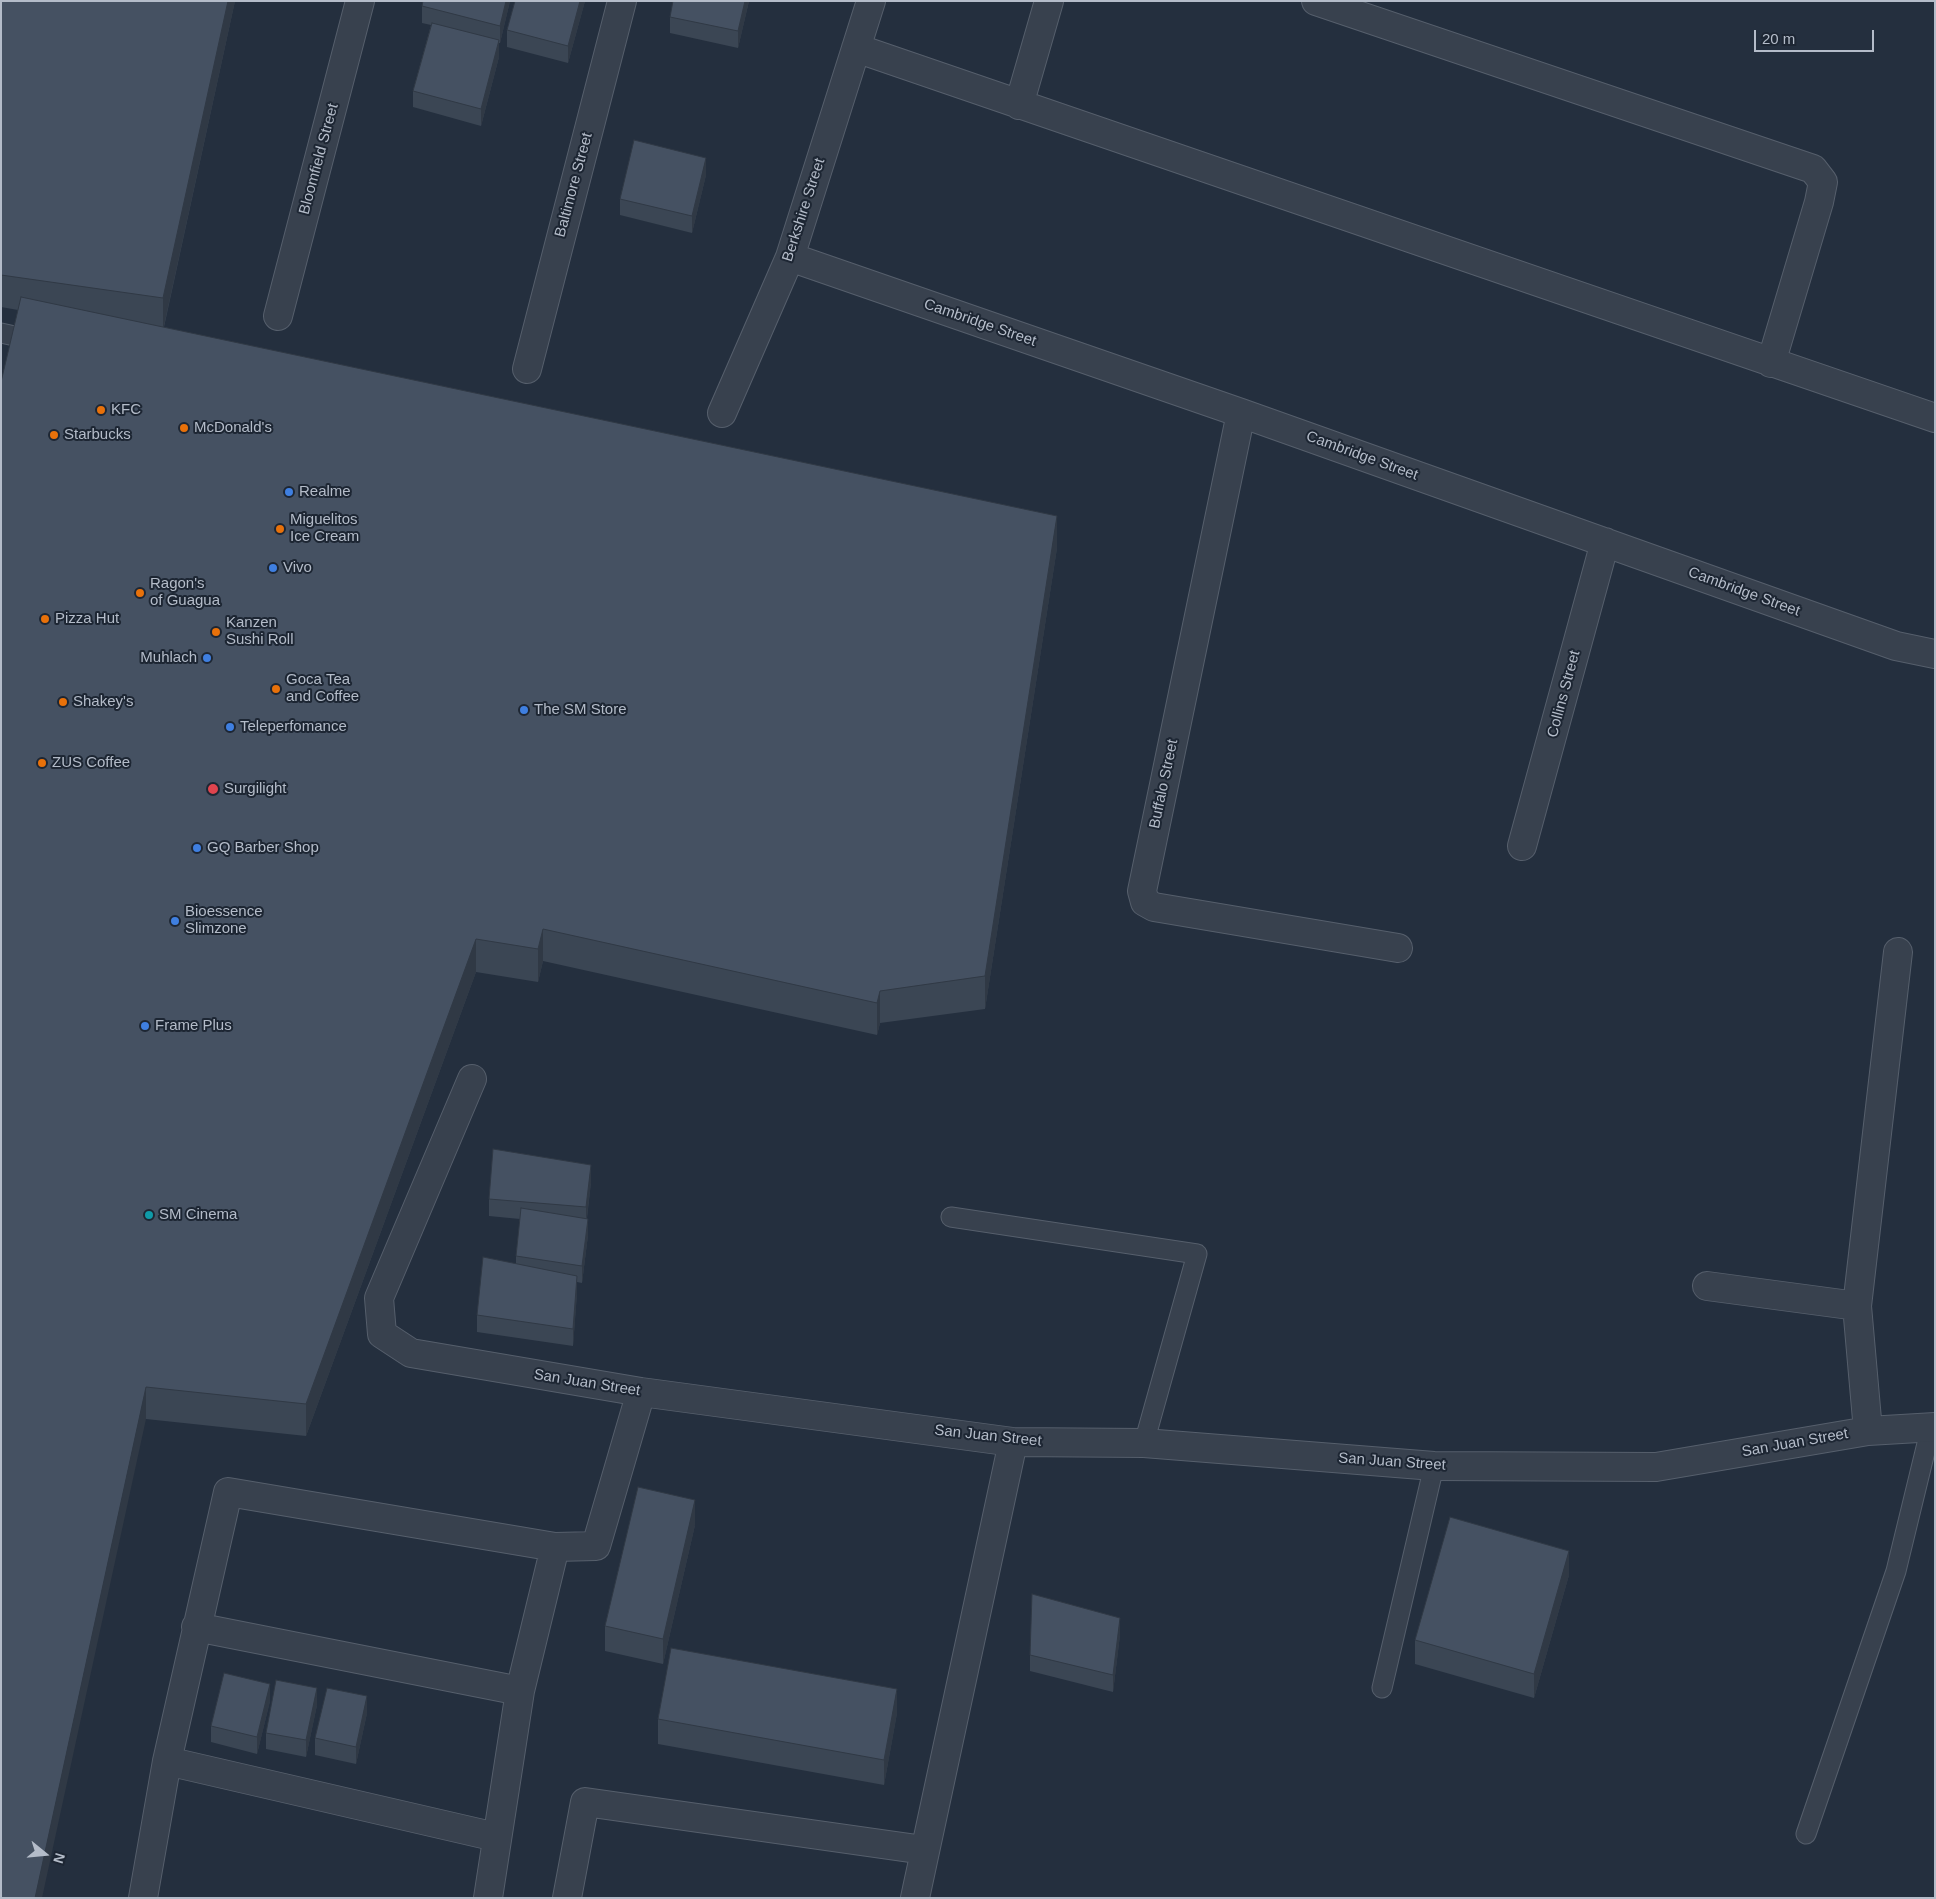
<!DOCTYPE html>
<html>
<head>
<meta charset="utf-8">
<style>
	body { margin:0 }
	#map { position:relative; width:1936px; height:1899px; overflow:hidden; background:#242f3e; font-family:Arial,sans-serif }
	canvas { display:block }
	.frame { position:absolute; inset:0; border:2px solid #b4bcc9; pointer-events:none }
	.north { position:absolute; left:20px; top:1829px; width:50px; height:50px; -webkit-text-stroke:4px #1d2633; paint-order:stroke; rotate:107deg; font-size:14px; font-weight:700; line-height:20px; text-align:center; color:#b4bcc9 }
	.north::after { content:''; display:block; margin:auto; width:18px; height:22px; background:#b4bcc9; clip-path:polygon(50% 0,100% 100%,50% 72%,0 100%) }
	.scale { position:absolute; left:1754px; top:30px; width:120px; height:22px; box-sizing:border-box; border:2px solid #b4bcc9; border-top:0; padding-left:6px; font-size:15px; line-height:18px; white-space:nowrap; color:#b4bcc9; -webkit-text-stroke:4px #1d2633; paint-order:stroke }
</style>
</head>
<body>
<div id="map">
<canvas width="1936" height="1899"></canvas>
<div class="frame"></div>
<div class="north">N</div>
<div class="scale">20 m</div>
</div>
<script>
const g = document.querySelector('canvas').getContext('2d');
g.lineJoin = 'round';
function poly(rows) {
  const path = new Path2D();
  for (const r of rows) {
    path.moveTo(r[0], r[1]);
    for (let i = 2; i < r.length; i += 2) path.lineTo(r[i], r[i + 1]);
  }
  return path;
}
function strokePath(path, color, width, dash) {
  g.strokeStyle = color;
  g.lineWidth = width;
  g.lineCap = dash ? 'butt' : 'round';
  g.setLineDash(dash || []);
  g.stroke(path);
}
function paint(path, color) {
  g.fillStyle = color;
  g.fill(path, 'evenodd');
}
function drawText(font, color, halo, rows, align = 'center') {
  g.font = font + ' Arial,sans-serif';
  g.lineWidth = 4;
  g.setLineDash([]);
  g.textBaseline = 'middle';
  g.strokeStyle = halo;
  g.fillStyle = color;
  for (const [text, x, y, turn = 0] of rows) {
    g.save();
    g.translate(x, y);
    g.rotate((+turn || 0) * Math.PI / 180);
    g.textAlign = isNaN(turn) ? turn : align;
    if (halo) g.strokeText(text, 0, 0);
    g.fillText(text, 0, 0);
    g.restore();
  }
}
const lane = poly([
	[1,333,19,337],
	[951,1217,1197,1254,1144,1443],
	[1382,1688,1434,1466],
	[1806,1834,1896,1571,1931,1427]
]);
const street = poly([
	[1316,1,1813,169,1823,182,1819,202,1771,363],
	[856,48,1935,418],
	[1019,105,1049,1],
	[790,257,1241,413,1896,646,1935,654],
	[278,316,360,1],
	[527,369,622,1],
	[722,413,790,257,871,1],
	[1241,413,1142,891,1145,902,1154,907,1398,948],
	[1522,846,1605,542],
	[472,1079,379,1298,382,1334,411,1353,641,1392,1013,1442,1144,1443,1434,1466,1656,1467,1868,1431,1935,1427],
	[1707,1286,1857,1306],
	[1868,1431,1857,1306,1898,952],
	[196,1627,520,1691],
	[167,1761,496,1837],
	[143,1898,167,1761,228,1492,555,1547,596,1546,641,1392],
	[488,1898,520,1691,555,1547],
	[567,1898,585,1802,924,1850],
	[915,1898,1013,1442]
]);
const wall = poly([
	[1,1,235,1,164,327,1057,548,985,1009,880,1023,877,1035,543,961,538,982,476,972,306,1436,146,1419,18,310,1,307],
	[510,1,500,43,499,43,499,57,481,126,413,107,413,91,431,25,422,23,422,6],
	[515,1,585,1,568,63,507,47,507,30],
	[749,1,738,48,670,33,670,17],
	[706,175,692,233,620,215,620,199],
	[591,1182,587,1218,588,1235,582,1283,577,1282,577,1293,573,1346,477,1332,477,1315,516,1263,516,1256,520,1219,489,1216,489,1199],
	[695,1525,663,1664,605,1651,605,1626],
	[1569,1575,1534,1698,1415,1664,1415,1640],
	[1120,1635,1113,1692,1030,1671,1030,1655],
	[270,1701,257,1754,211,1742,211,1726],
	[317,1705,306,1757,266,1749,266,1733],
	[367,1713,356,1764,315,1755,315,1738],
	[897,1713,884,1785,658,1744,658,1719]
]);
const shadedWall = poly([
	[228,1,235,1,163,330,163,298],
	[506,1,510,1,500,43,500,26],
	[580,1,585,1,568,63,568,46],
	[745,1,749,1,738,48,738,31],
	[499,40,499,57,481,126,481,109],
	[706,158,706,175,692,233,692,216],
	[1057,516,1057,548,985,1009,985,976],
	[543,929,543,961,538,982,538,949],
	[476,939,476,972,306,1436,306,1404],
	[880,991,880,1023,877,1035,877,1003],
	[591,1165,591,1182,586,1224,586,1207],
	[588,1219,588,1235,582,1283,582,1266],
	[577,1276,577,1293,573,1346,573,1329],
	[146,1387,146,1419,42,1898,35,1898],
	[695,1500,695,1525,663,1664,663,1639],
	[1569,1551,1569,1575,1534,1698,1534,1674],
	[1120,1618,1120,1635,1113,1692,1113,1675],
	[270,1684,270,1701,257,1754,257,1737],
	[317,1688,317,1705,306,1757,306,1740],
	[897,1689,897,1713,884,1785,884,1760],
	[367,1696,367,1713,356,1764,356,1747]
]);
const building = poly([
	[1,1,228,1,163,298,1,275,1,1],
	[423,1,506,1,500,26,422,6,423,1],
	[515,1,580,1,568,46,507,30,515,1],
	[673,1,745,1,738,31,670,17,673,1],
	[432,23,499,40,481,109,413,91,432,23],
	[634,140,706,158,692,216,620,199,634,140],
	[21,297,1057,516,985,976,880,991,877,1003,543,929,538,949,476,939,306,1404,146,1387,35,1898,1,1898,1,382,21,297],
	[493,1149,591,1165,586,1207,489,1199,493,1149],
	[521,1208,588,1219,582,1266,516,1256,521,1208],
	[483,1257,577,1276,573,1329,477,1315,483,1257],
	[638,1487,695,1500,663,1639,605,1626,638,1487],
	[1450,1517,1569,1551,1534,1674,1415,1640,1450,1517],
	[1032,1594,1120,1618,1113,1675,1030,1655,1032,1594],
	[671,1648,897,1689,884,1760,658,1719,671,1648],
	[224,1673,270,1684,257,1737,211,1726,224,1673],
	[276,1680,317,1688,306,1740,266,1733,276,1680],
	[327,1688,367,1696,356,1747,315,1738,327,1688]
]);
const markers = [
	[101,410,5,"#e8710a"],
	[184,428,5,"#e8710a"],
	[54,435,5,"#e8710a"],
	[289,492,5,"#3f7fe0"],
	[280,529,5,"#e8710a"],
	[273,568,5,"#3f7fe0"],
	[140,593,5,"#e8710a"],
	[45,619,5,"#e8710a"],
	[216,632,5,"#e8710a"],
	[207,658,5,"#3f7fe0"],
	[276,689,5,"#e8710a"],
	[63,702,5,"#e8710a"],
	[524,710,5,"#3f7fe0"],
	[230,727,5,"#3f7fe0"],
	[42,763,5,"#e8710a"],
	[213,789,6,"#e0444e"],
	[197,848,5,"#3f7fe0"],
	[175,921,5,"#3f7fe0"],
	[145,1026,5,"#3f7fe0"],
	[149,1215,5,"#0f9aa8"]
];
const streetNames = [
	["Bloomfield Street",319,159,-75],
	["Baltimore Street",574,185,-75],
	["Berkshire Street",804,210,-72],
	["Cambridge Street",980,323,19],
	["Cambridge Street",1362,456,20],
	["Cambridge Street",1744,592,20],
	["Collins Street",1564,694,-75],
	["Buffalo Street",1164,784,-78],
	["San Juan Street",587,1383,9],
	["San Juan Street",988,1436,6],
	["San Juan Street",1795,1443,-10],
	["San Juan Street",1392,1462,4]
];
const poiNames = [
	["KFC",111,410],
	["McDonald's",194,428],
	["Starbucks",64,435],
	["Realme",299,492],
	["Miguelitos",290,520],
	["Ice Cream",290,537],
	["Vivo",283,568],
	["Ragon's",150,584],
	["of Guagua",150,601],
	["Pizza Hut",55,619],
	["Kanzen",226,623],
	["Sushi Roll",226,640],
	["Muhlach",197,658,"right"],
	["Goca Tea",286,680],
	["and Coffee",286,697],
	["Shakey's",73,702],
	["The SM Store",534,710],
	["Teleperfomance",240,727],
	["ZUS Coffee",52,763],
	["Surgilight",224,789],
	["GQ Barber Shop",207,848],
	["Bioessence",185,912],
	["Slimzone",185,929],
	["Frame Plus",155,1026],
	["SM Cinema",159,1215]
];
strokePath(lane, '#565f6c', 21);
strokePath(street, '#565f6c', 30);
strokePath(lane, '#38414e', 19);
strokePath(street, '#38414e', 28);
paint(wall, '#3b4654');
paint(shadedWall, '#303945');
paint(building, '#455162');
strokePath(building, '#303945', 1);
for (const [x, y, r, color] of markers) {
  const dot = new Path2D();
  dot.arc(x, y, r, 0, 2 * Math.PI);
  g.fillStyle = color;
  g.fill(dot);
  strokePath(dot, '#1d2633', 2);
}
drawText('15px', '#b4bcc9', '#1d2633', streetNames);
drawText('15px', '#b4bcc9', '#1d2633', poiNames, 'left');
</script>
</body>
</html>
